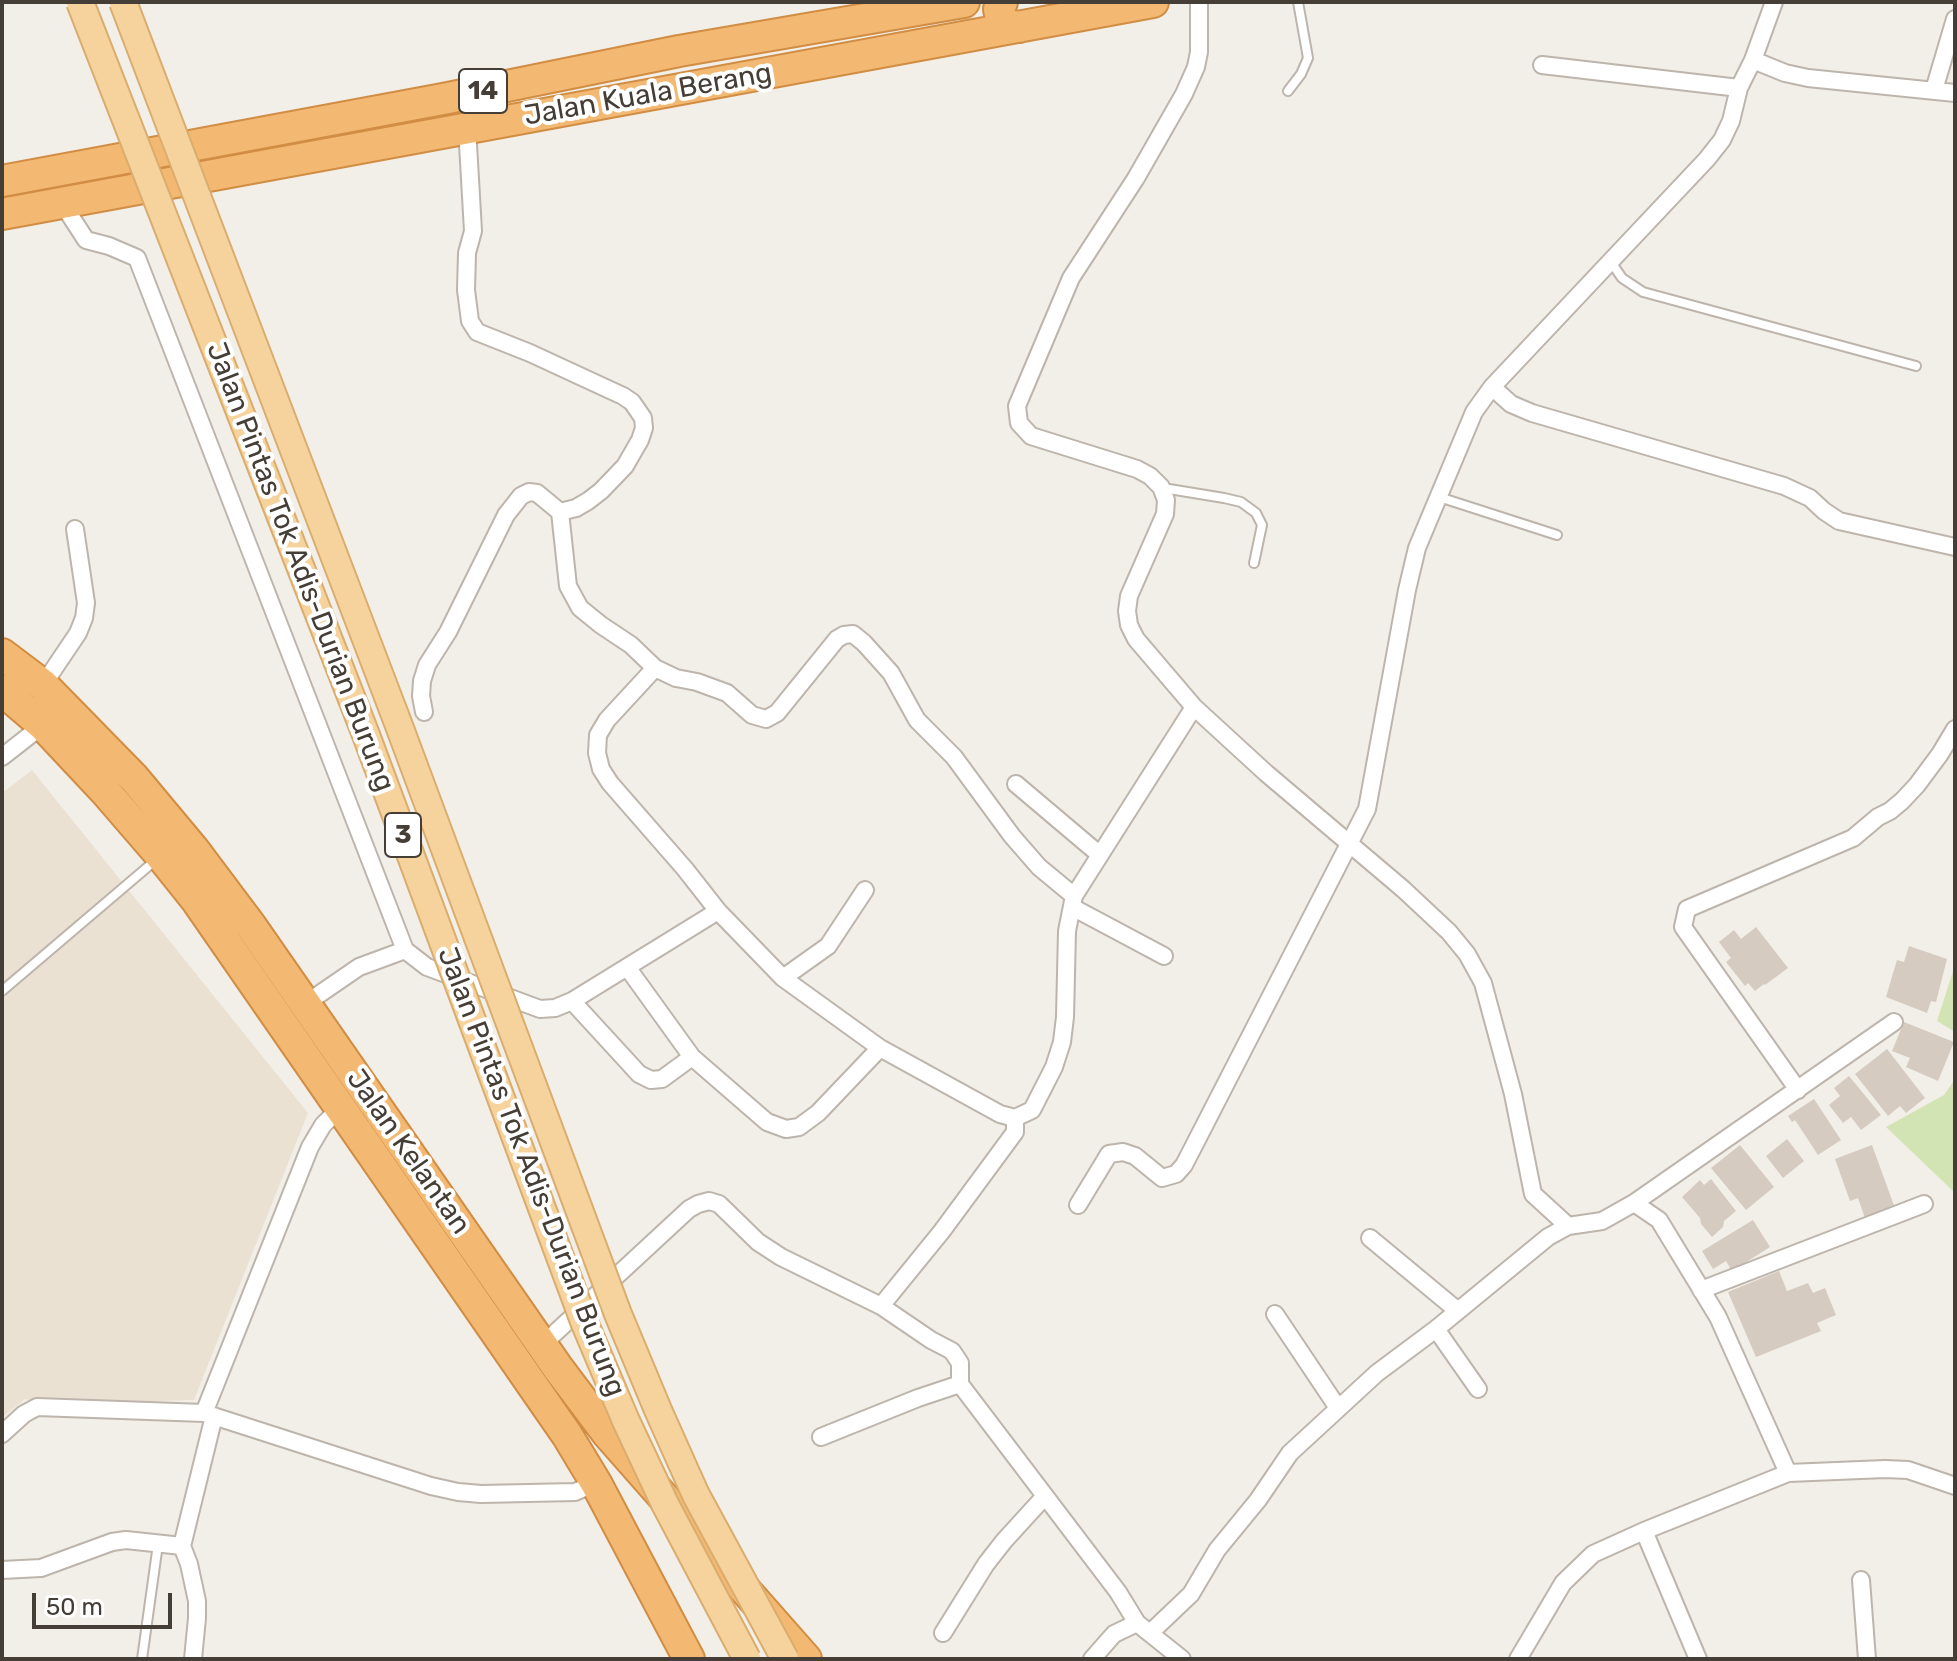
<!DOCTYPE html>
<html>
<head>
<meta charset="utf-8">
<style>
	body { margin:0 }
	#map { position:relative; width:1957px; height:1661px; overflow:hidden; background:#f2eee8; font-family:Rubik,sans-serif }
	canvas { display:block }
	.frame { position:absolute; inset:0; border:4px solid #453e37; pointer-events:none }
	.scale { position:absolute; left:32px; top:1593px; width:140px; height:36px; box-sizing:border-box; border:4px solid #453e37; border-top:0; padding-left:10px; font-size:24px; line-height:28px; white-space:nowrap; color:#453e37; -webkit-text-stroke:6px #fff; paint-order:stroke }
</style>
</head>
<body>
<div id="map">
<canvas width="1957" height="1661"></canvas>
<div class="frame"></div>
<div class="scale">50 m</div>
</div>
<script>
const g = document.querySelector('canvas').getContext('2d');
g.lineJoin = 'round';
function paint(path, color) {
  g.fillStyle = color;
  g.fill(path, 'evenodd');
}
function poly(rows) {
  const path = new Path2D();
  for (const r of rows) {
    path.moveTo(r[0], r[1]);
    for (let i = 2; i < r.length; i += 2) path.lineTo(r[i], r[i + 1]);
  }
  return path;
}
function strokePath(path, color, width, dash) {
  g.strokeStyle = color;
  g.lineWidth = width;
  g.lineCap = dash ? 'butt' : 'round';
  g.setLineDash(dash || []);
  g.stroke(path);
}
function drawText(font, color, halo, rows, align = 'center') {
  g.font = font + ' Rubik,sans-serif';
  g.lineWidth = 8;
  g.setLineDash([]);
  g.textBaseline = 'middle';
  g.strokeStyle = halo;
  g.fillStyle = color;
  for (const [text, x, y, turn = 0] of rows) {
    g.save();
    g.translate(x, y);
    g.rotate((+turn || 0) * Math.PI / 180);
    g.textAlign = isNaN(turn) ? turn : align;
    if (halo) g.strokeText(text, 0, 0);
    g.fillText(text, 0, 0);
    g.restore();
  }
}
const education = poly([
	[32,770,308,1113,194,1400,50,1404,25,1399,2,1418,2,793]
]);
const green = poly([
	[1955,965,1955,1032,1937,1021],
	[1955,1079,1955,1193,1886,1127,1944,1095]
]);
const building = poly([
	[1756,927,1788,968,1765,985,1764,984,1755,991,1748,983,1745,986,1726,962,1731,958,1719,942,1734,930,1741,939],
	[1909,946,1947,959,1936,1002,1931,1001,1927,1013,1886,997,1897,960,1904,962],
	[1904,1022,1954,1042,1938,1081,1906,1067,1910,1058,1892,1051],
	[1887,1049,1925,1098,1906,1113,1900,1106,1888,1116,1855,1074],
	[1849,1076,1881,1115,1861,1130,1851,1117,1843,1123,1829,1105,1840,1096,1834,1088],
	[1814,1099,1841,1140,1818,1155,1795,1120,1792,1122,1788,1116],
	[1787,1139,1804,1161,1783,1178,1766,1156],
	[1740,1145,1774,1187,1746,1210,1711,1168],
	[1872,1145,1896,1211,1866,1221,1858,1198,1850,1201,1835,1159],
	[1711,1179,1736,1211,1724,1221,1723,1227,1712,1237,1701,1224,1700,1218,1682,1197,1700,1180,1704,1185],
	[1753,1220,1770,1247,1732,1271,1726,1261,1713,1269,1702,1251],
	[1779,1271,1787,1291,1808,1283,1813,1293,1825,1288,1836,1315,1817,1323,1821,1331,1756,1357,1728,1292]
]);
const lane = poly([
	[1288,91,1301,74,1308,58,1298,2],
	[1611,262,1622,278,1643,292,1916,366],
	[1163,488,1224,498,1241,502,1256,513,1262,525,1254,563],
	[1439,497,1557,535],
	[2,991,157,859],
	[142,1659,158,1544]
]);
const street = poly([
	[1199,2,1199,52,1196,67,1184,94,1136,178,1071,278,1017,406,1019,423,1031,436,1137,469,1150,476,1161,487,1166,500,1165,514,1129,596,1127,611,1129,625,1136,639,1194,707,1266,773,1403,889,1449,932,1467,954,1483,983,1513,1094,1533,1194,1568,1226,1602,1221,1634,1203,1894,1022],
	[1753,60,1785,73,1808,78,1955,93],
	[1542,65,1739,88],
	[1934,90,1955,19],
	[467,127,473,231,467,253,466,290,470,321,477,332,530,353,623,396,632,402,643,418,644,428,640,440,625,466,601,491,588,501,576,508,560,512],
	[62,203,86,240,109,246,137,258,405,950],
	[1492,387,1511,404,1532,413,1784,486,1810,498,1824,511,1839,521,1955,547],
	[655,668,607,720,598,735,597,753,601,769,610,783,685,869,718,911],
	[43,685,78,633,84,618,86,603,75,529],
	[424,712,421,696,422,681,427,665,448,632,506,515,521,496,529,492,537,493,560,512,568,586,580,608,601,625,631,645,655,668,676,678,697,682,727,693,752,715,766,719,777,713,837,639,844,635,853,634,864,643,891,673,917,720,954,757,1012,836,1039,867,1074,896],
	[2,757,43,725],
	[1016,784,1100,855],
	[1072,907,1164,956],
	[627,967,692,1057,767,1122,786,1129,799,1127,818,1113,880,1048],
	[783,978,828,946,865,890],
	[572,1001,639,1074,651,1080,662,1079,692,1057],
	[305,1004,359,967,405,950,427,967,540,1009,555,1008,572,1001,718,911,783,978,880,1048,1000,1114,1015,1118,1032,1110,1054,1067,1062,1042,1065,1017,1067,931,1074,896,1194,707],
	[1798,1090,1683,927,1687,909,1853,838,1878,817,1890,811,1902,801,1917,785,1940,754,1955,729],
	[1634,1203,1659,1220,1718,1317,1788,1473],
	[1078,1205,1109,1154,1123,1152,1135,1156,1162,1178,1176,1174,1184,1165,1367,809,1407,590,1417,548,1474,412,1492,387,1707,159,1722,140,1731,121,1739,88,1753,60,1774,2],
	[1370,1238,1458,1311],
	[1701,1290,1924,1204],
	[881,1306,942,1231,1015,1132,1015,1118],
	[1275,1314,1338,1408],
	[1436,1329,1478,1389],
	[542,1345,689,1209,698,1204,709,1201,719,1204,758,1242,781,1257,881,1306,931,1340,952,1351,960,1363,960,1384,1118,1592,1137,1623],
	[204,1413,310,1147,323,1125,341,1107],
	[2,1434,24,1414,37,1407,204,1413,431,1486,458,1492,481,1494,575,1492,596,1483],
	[821,1437,918,1398,960,1384],
	[1644,1531,1698,1659],
	[2,1570,41,1568,112,1542,126,1540,182,1546],
	[1861,1580,1867,1659],
	[943,1633,986,1564,1004,1541,1045,1496],
	[1150,1633,1191,1594,1217,1550,1258,1500,1290,1453,1377,1373,1436,1329,1548,1237,1568,1226],
	[193,1659,197,1618,197,1601,189,1564,182,1546,214,1416],
	[1092,1659,1114,1634,1137,1623,1182,1659],
	[1518,1659,1563,1583,1593,1554,1644,1531,1788,1473,1885,1469,1908,1470,1955,1486]
]);
const highway = poly([
	[1002,2,999,9,1001,20,1009,25,1019,27],
	[2,181,443,99,679,51,964,2],
	[2,214,1153,2],
	[2,654,43,685,134,778,194,850,251,926,558,1368,607,1433,806,1659],
	[2,690,43,725,104,790,161,856,197,901,567,1435,596,1483,689,1659]
]);
const primaryBridge = poly([
	[80,2,366,735,585,1324,626,1421,665,1504,747,1659],
	[123,2,398,723,618,1314,658,1410,696,1495,785,1659]
]);
const shields = [
	[483,91,48],
	[403,835,36]
];
const shieldNames = [
	["14",483,91],
	["3",403,835]
];
const streetNames = [
	["Jalan Kuala Berang",648,95,-10],
	["Jalan Pintas Tok Adis-Durian Burung",300,567,69],
	["Jalan Kelantan",408,1152,55],
	["Jalan Pintas Tok Adis-Durian Burung",531,1172,69]
];
paint(education, '#ebe1d3');
paint(green, '#d3e4b4');
paint(building, '#d6cbc1');
strokePath(lane, '#bdb5ab', 12);
strokePath(street, '#bdb5ab', 20);
strokePath(highway, '#d18d43', 34);
strokePath(lane, '#fff', 8);
strokePath(street, '#fff', 16);
strokePath(highway, '#f3b973', 30);
strokePath(primaryBridge, '#daad6e', 30, []);
strokePath(primaryBridge, '#f6d39d', 26);
for (const [x, y, w] of shields) {
  const box = new Path2D();
  box.roundRect(x - w / 2, y - 22, w, 44, 6);
  g.fillStyle = '#fff';
  g.fill(box);
  strokePath(box, '#453e37', 2);
}
drawText('bold 26px', '#453e37', null, shieldNames);
drawText('28px', '#453e37', '#fff', streetNames);
</script>
</body>
</html>
